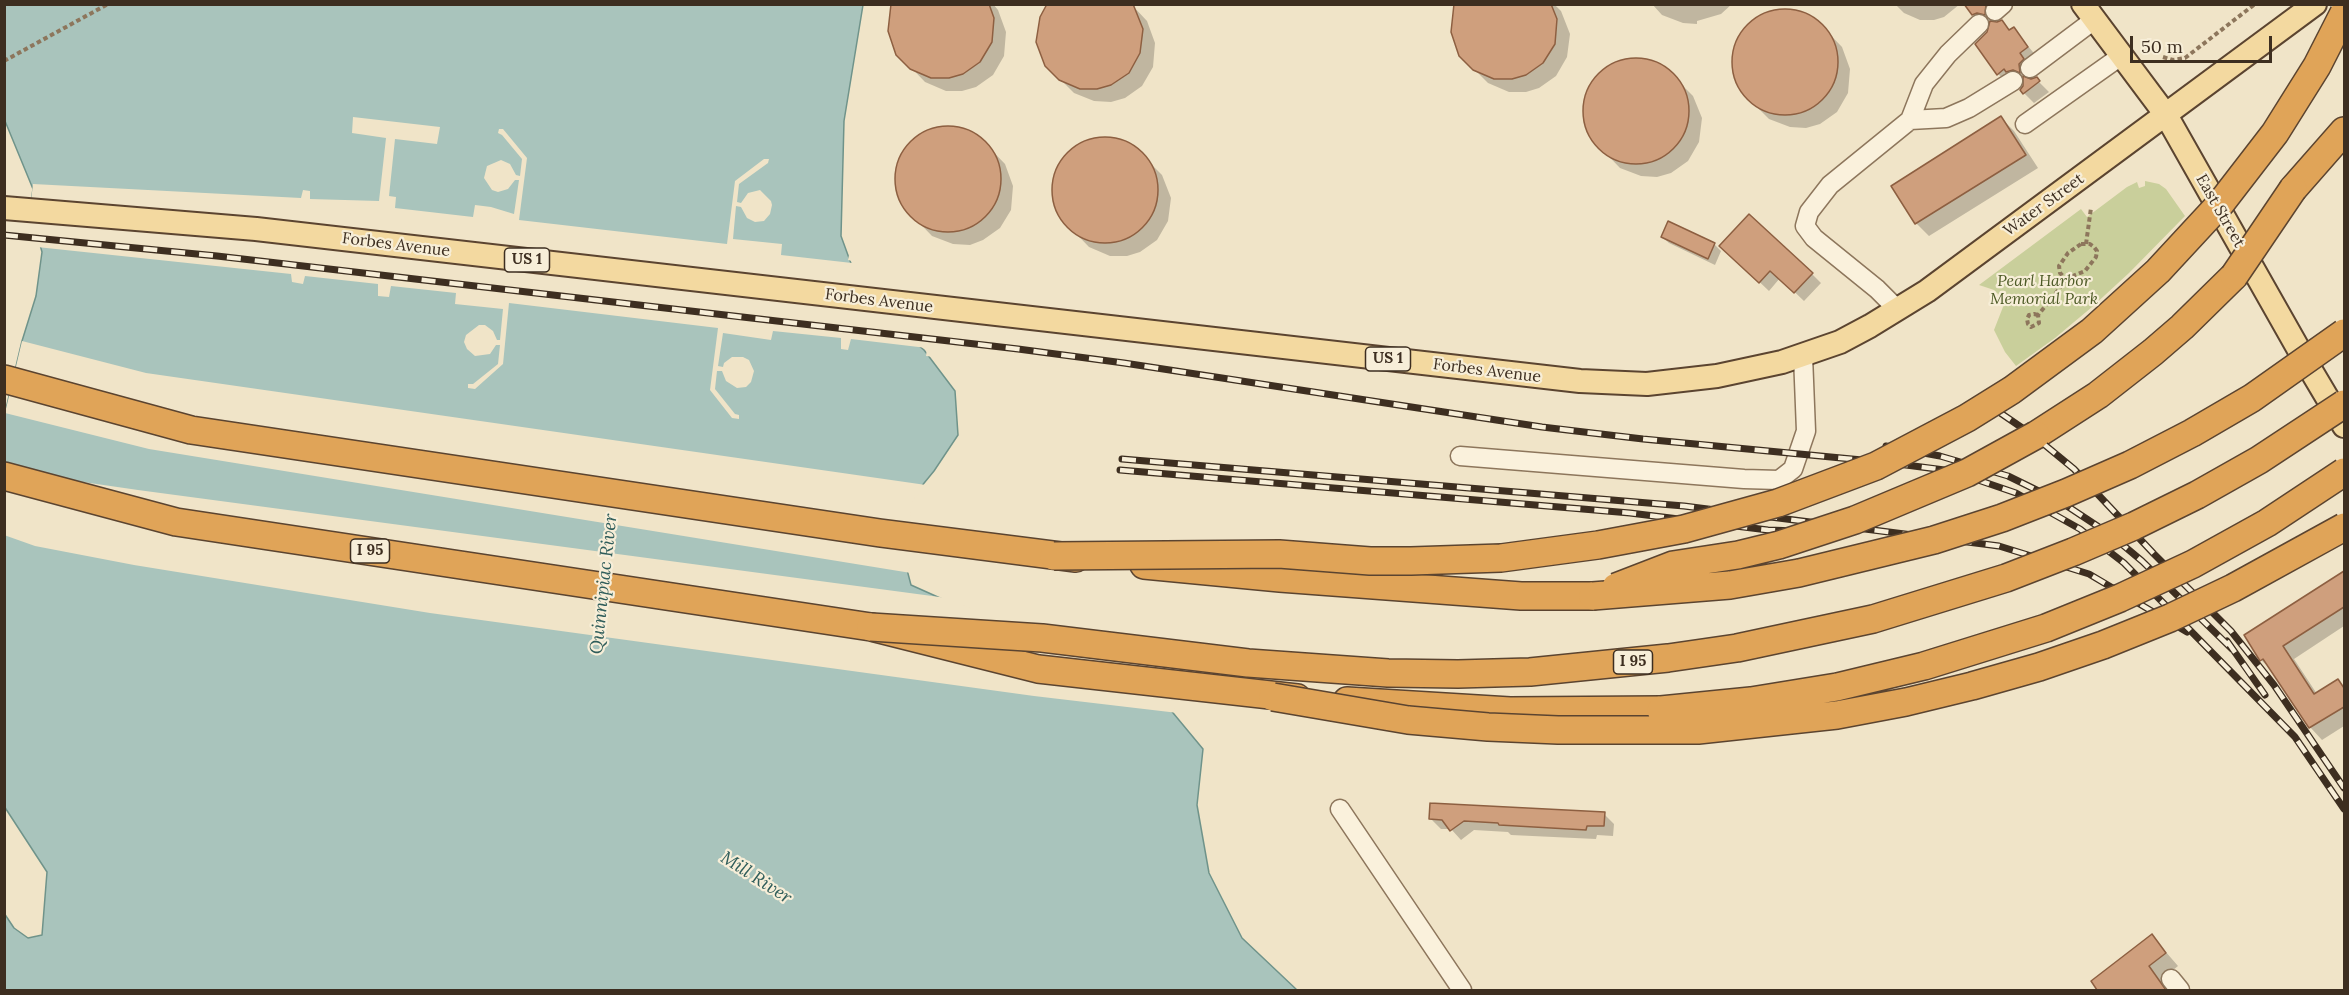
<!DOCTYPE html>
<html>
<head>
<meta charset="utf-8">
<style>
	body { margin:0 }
	#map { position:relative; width:2349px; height:995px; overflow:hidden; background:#f0e4c8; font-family:Lora,serif }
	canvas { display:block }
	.frame { position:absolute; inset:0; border:6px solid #3d2e20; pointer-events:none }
	.scale { position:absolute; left:2130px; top:36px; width:142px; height:27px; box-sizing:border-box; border:3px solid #3d2e20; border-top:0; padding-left:8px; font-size:18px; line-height:21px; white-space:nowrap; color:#3d2e20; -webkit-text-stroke:4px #f7eed8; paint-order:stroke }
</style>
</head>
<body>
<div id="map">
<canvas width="2349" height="995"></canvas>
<div class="frame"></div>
<div class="scale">50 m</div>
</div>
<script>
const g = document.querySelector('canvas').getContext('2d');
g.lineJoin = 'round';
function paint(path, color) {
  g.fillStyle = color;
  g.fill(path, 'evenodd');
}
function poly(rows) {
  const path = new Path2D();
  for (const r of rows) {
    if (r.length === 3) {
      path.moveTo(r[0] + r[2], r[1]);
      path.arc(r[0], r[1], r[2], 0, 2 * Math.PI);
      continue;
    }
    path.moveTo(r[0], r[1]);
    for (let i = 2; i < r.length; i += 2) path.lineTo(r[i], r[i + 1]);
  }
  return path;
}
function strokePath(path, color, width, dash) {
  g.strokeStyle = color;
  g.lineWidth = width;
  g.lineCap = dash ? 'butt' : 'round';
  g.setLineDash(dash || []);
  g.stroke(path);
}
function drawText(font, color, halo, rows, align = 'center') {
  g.font = font + ' Lora,serif';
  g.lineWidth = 4.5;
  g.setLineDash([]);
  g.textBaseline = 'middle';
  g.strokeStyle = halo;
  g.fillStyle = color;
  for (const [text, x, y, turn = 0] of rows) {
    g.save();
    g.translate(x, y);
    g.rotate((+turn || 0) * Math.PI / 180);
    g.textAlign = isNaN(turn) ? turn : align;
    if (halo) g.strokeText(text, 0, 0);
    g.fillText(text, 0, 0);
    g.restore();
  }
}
const green = poly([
	[2145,181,2159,184,2166,189,2185,216,2129,273,2092,307,2055,338,2016,366,2005,352,1994,330,2003,307,2001,297,1994,290,1979,285,2081,209,2087,217,2127,187,2137,182,2139,188,2145,186]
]);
const water = poly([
	[5,5,863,5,844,121,841,236,865,302,924,350,955,391,958,435,934,471,911,499,901,547,911,585,1159,696,1203,749,1197,805,1209,873,1242,938,1297,990,5,990,4,913,14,928,28,938,42,935,47,872,4,806,5,413,22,341,36,296,42,252,30,209,33,189,5,121,5,5]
]);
const pier = poly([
	[353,117,440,127,437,144,395,139,389,196,396,197,395,208,473,217,475,205,491,207,514,214,519,180,515,180,508,189,498,192,492,190,484,178,487,166,501,160,510,164,516,175,520,176,522,159,502,135,498,133,499,129,503,129,527,158,519,220,727,244,735,181,764,159,769,159,768,163,739,184,737,202,741,203,748,193,760,190,771,201,772,205,770,214,764,221,755,222,747,218,741,207,736,206,733,239,782,244,781,255,852,263,852,261,848,260,850,250,868,300,926,348,934,357,926,356,927,348,851,339,848,350,841,349,841,338,773,331,771,340,723,333,718,366,723,367,724,363,732,357,743,357,749,360,754,371,751,382,746,387,737,388,726,381,722,371,717,371,715,389,735,414,739,415,739,419,732,418,710,390,718,328,509,303,503,364,475,389,468,388,468,384,473,384,498,364,500,345,496,345,490,354,475,356,467,349,464,342,466,335,479,325,485,325,493,331,497,340,500,340,503,309,455,304,456,293,391,286,389,297,378,296,378,284,305,276,303,284,292,282,291,274,37,247,29,217,33,184,301,198,303,190,310,191,310,199,379,201,386,138,352,133],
	[22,341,146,373,926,485,913,500,904,547,911,573,149,449,5,413],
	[5,462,76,481,138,490,947,598,1160,693,1178,713,1034,696,430,613,134,565,35,546,4,535]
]);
const shadow = poly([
	[894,4,993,4,998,10,1006,32,1004,56,993,75,976,87,962,91,946,91,925,82,898,54],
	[1131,4,1147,21,1155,43,1153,67,1142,86,1125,98,1111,102,1094,101,1074,93,1046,65],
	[1457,4,1554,4,1561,11,1570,34,1567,57,1556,76,1539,88,1526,92,1509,92,1488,83,1461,56],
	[1652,4,1732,4,1721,14,1697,21,1697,24,1683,23,1662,15],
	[1895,4,1960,4,1944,17,1934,20,1920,20,1904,13],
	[1976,4,1990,4,1994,23,2001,22,2011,31,2014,29,2037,57,2029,74,2029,80,2036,79,2049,92,2034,103,2024,93,2025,79,2008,83,1998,74,1989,32,1991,23,1983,24,1973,14],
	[1777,10,1794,11,1815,19,1842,47,1850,69,1848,93,1837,112,1820,124,1806,128,1790,127,1769,119,1741,91,1733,68,1736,43,1747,27,1763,15],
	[1628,60,1646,60,1666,69,1693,96,1702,118,1699,142,1688,161,1671,173,1657,177,1641,176,1620,168,1593,140,1584,117,1587,93,1598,75,1614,64],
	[2001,118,2014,131,2038,168,1929,236,1916,223],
	[941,127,958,128,978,136,1005,164,1013,186,1011,210,1000,228,983,240,970,245,953,244,932,236,905,208,896,184,899,160,910,143,926,132],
	[1098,139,1115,139,1135,148,1162,175,1171,198,1168,221,1157,240,1140,252,1127,256,1110,256,1089,247,1062,219,1053,196,1057,172,1067,155,1083,143],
	[1669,223,1715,245,1721,251,1715,265,1669,243,1662,237],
	[1730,254,1812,274,1821,283,1804,301,1780,278,1769,291],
	[2344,573,2344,626,2294,659,2317,694,2338,681,2344,687,2344,726,2322,740,2310,727,2274,672,2261,660,2246,636],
	[1604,814,1614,824,1613,836,1597,835,1596,839,1511,835,1508,832,1474,830,1461,840,1451,829,1441,829,1431,819],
	[2152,936,2178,966,2161,980,2168,990,2099,990,2093,982]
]);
const building = poly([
	[891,4,989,4,994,18,992,42,980,62,963,74,949,78,931,78,910,69,896,55,888,31,891,4],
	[1047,4,1133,4,1143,29,1140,53,1129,73,1111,85,1097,89,1080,89,1059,80,1045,66,1036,42,1040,17,1047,4],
	[1454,4,1551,4,1557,19,1555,44,1543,63,1526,75,1512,79,1494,79,1473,70,1459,56,1451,32,1454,4],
	[1964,4,1986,4,1985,15,1977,13,1972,15,1964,4],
	[1785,62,53],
	[2002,20,2009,30,2014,27,2028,47,2020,53,2024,59,2019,64,2020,73,2013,70,2006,72,2004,69,1997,75,1975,44,1987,32,1990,21,1997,22,2002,20],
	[1636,111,53],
	[2023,76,2031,79,2037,77,2040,81,2023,94,2020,90,2023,86,2023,76],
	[2001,116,2026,155,1915,224,1891,186,2001,116],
	[948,179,53],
	[1105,190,53],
	[1749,214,1813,273,1794,293,1770,271,1759,283,1719,246,1749,214],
	[1668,221,1715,243,1708,259,1661,237,1668,221],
	[2344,571,2344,607,2283,646,2314,694,2338,679,2344,688,2344,707,2309,728,2263,659,2260,661,2244,635,2344,571],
	[1430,803,1605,812,1604,826,1587,826,1586,830,1499,825,1498,823,1464,821,1450,831,1442,820,1429,819,1430,803],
	[2152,934,2166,953,2149,966,2166,990,2097,990,2091,981,2152,934]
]);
const path = poly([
	[2163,57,2173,60,2185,58,2255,4],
	[4,61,108,4],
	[2081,244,2090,244,2094,247,2097,251,2096,257,2085,271,2068,278,2063,276,2060,273,2059,266,2068,253,2081,244],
	[2086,244,2091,208],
	[2038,315,2034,314,2029,315,2027,319,2028,324,2031,327,2039,323,2038,315,2068,278]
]);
const minor = poly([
	[1995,11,2003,4],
	[2030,68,2094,20],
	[1910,120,1946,118,1969,108,2013,81],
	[2025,124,2121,56],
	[1898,310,1877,289,1814,238,1805,226,1809,212,1830,185,1910,120,1924,84,1948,54,1979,24],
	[1460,456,1744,479,1779,480,1793,469,1806,431,1803,356],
	[1340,809,1462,990],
	[2171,979,2180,990]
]);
const major = poly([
	[2083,4,2166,115,2303,357,2344,426],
	[4,208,256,229,1580,381,1647,384,1717,376,1782,362,1840,342,1870,326,1927,291,2315,4]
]);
const highway = poly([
	[2293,189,2344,131],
	[4,379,191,430,880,533,1076,558],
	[2036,435,2098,395,2153,352,2182,327,2234,276],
	[4,476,176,522,871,627,1038,669,1297,698],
	[1144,565,1280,578,1521,596,1593,596],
	[1347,701,1510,711,1661,710]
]);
const rail = poly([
	[4,235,217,256,1018,349,1124,363,1542,427,1643,439,1883,462,1952,471,2016,493,2080,529,2124,563,2295,737,2344,809],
	[1999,412,2034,436,2074,469,2154,554,2231,631,2274,685,2344,788],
	[1886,446,1940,456,2008,476,2061,502,2111,535,2142,561,2232,649],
	[1122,459,1684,506,1999,546,2089,574,2187,632],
	[1120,470,1630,513,1768,530,1828,532],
	[2227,641,2265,695]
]);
const highwayBridge = poly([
	[2234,276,2293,189],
	[1054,556,1279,554,1370,561,1411,561,1501,558,1598,545,1684,529,1778,503,1876,466,1967,418,2012,390,2092,331,2158,271,2221,203,2275,133,2317,66,2344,13],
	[1616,587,1673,565,1738,555,1779,545,1855,520,1967,473,2036,435],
	[1593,596,1730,585,1799,573,1934,540,2002,518,2066,493,2130,465,2192,433,2252,398,2344,333],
	[871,627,1042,638,1248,663,1388,673,1458,674,1530,672,1668,658,1737,648,1873,619,2006,578,2073,552,2134,526,2197,495,2259,460,2344,404],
	[1273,697,1408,720,1488,727,1558,730,1698,730,1837,715,1906,702,1972,686,2039,667,2103,645,2170,618,2233,588,2344,527],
	[1661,710,1751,701,1837,687,1924,666,2046,628,2120,598,2193,564,2267,523,2344,472]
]);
const shields = [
	[527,260,45],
	[1388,359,45],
	[370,551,39],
	[1633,662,39]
];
const shieldNames = [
	["US 1",527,260],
	["US 1",1388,359],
	["I 95",370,551],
	["I 95",1633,662]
];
const streetNames = [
	["Water Street",2044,205,-36],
	["East Street",2220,211,60],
	["Forbes Avenue",396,245,7],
	["Forbes Avenue",879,301,7],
	["Forbes Avenue",1487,371,7]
];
const parkNames = [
	["Pearl Harbor",2044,281],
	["Memorial Park",2044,299]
];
const waterNames = [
	["Quinnipiac River",604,584,-84],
	["Mill River",756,878,33]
];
paint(green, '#c9cf9b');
paint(water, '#a9c4bc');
strokePath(water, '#6f938a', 1.5);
paint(pier, '#f0e4c8');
paint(shadow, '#0003');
paint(building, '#cf9f7d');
strokePath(building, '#8d5f41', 1.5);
strokePath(minor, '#8d765c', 21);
strokePath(major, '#5b4430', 26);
strokePath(highway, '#5b4430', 30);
strokePath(path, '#8d765c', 4, [4.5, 3]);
strokePath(minor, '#faf1dc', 18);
strokePath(major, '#f3d9a0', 22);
strokePath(highway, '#e0a458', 27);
strokePath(rail, '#3d2e20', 7);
strokePath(rail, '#f7eed8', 4.5, [14]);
strokePath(highwayBridge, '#5b4430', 30, []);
strokePath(highwayBridge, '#e0a458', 27);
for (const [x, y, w] of shields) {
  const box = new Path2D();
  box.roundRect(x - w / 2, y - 12, w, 24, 4.5);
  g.fillStyle = '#f7eed8';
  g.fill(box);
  strokePath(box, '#3d2e20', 1.5);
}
drawText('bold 15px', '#3d2e20', null, shieldNames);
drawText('16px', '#3d2e20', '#f7eed8', streetNames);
drawText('italic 16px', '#4d5a26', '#f7eed8', parkNames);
drawText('italic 18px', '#2f5d5a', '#f7eed8', waterNames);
</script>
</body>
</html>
